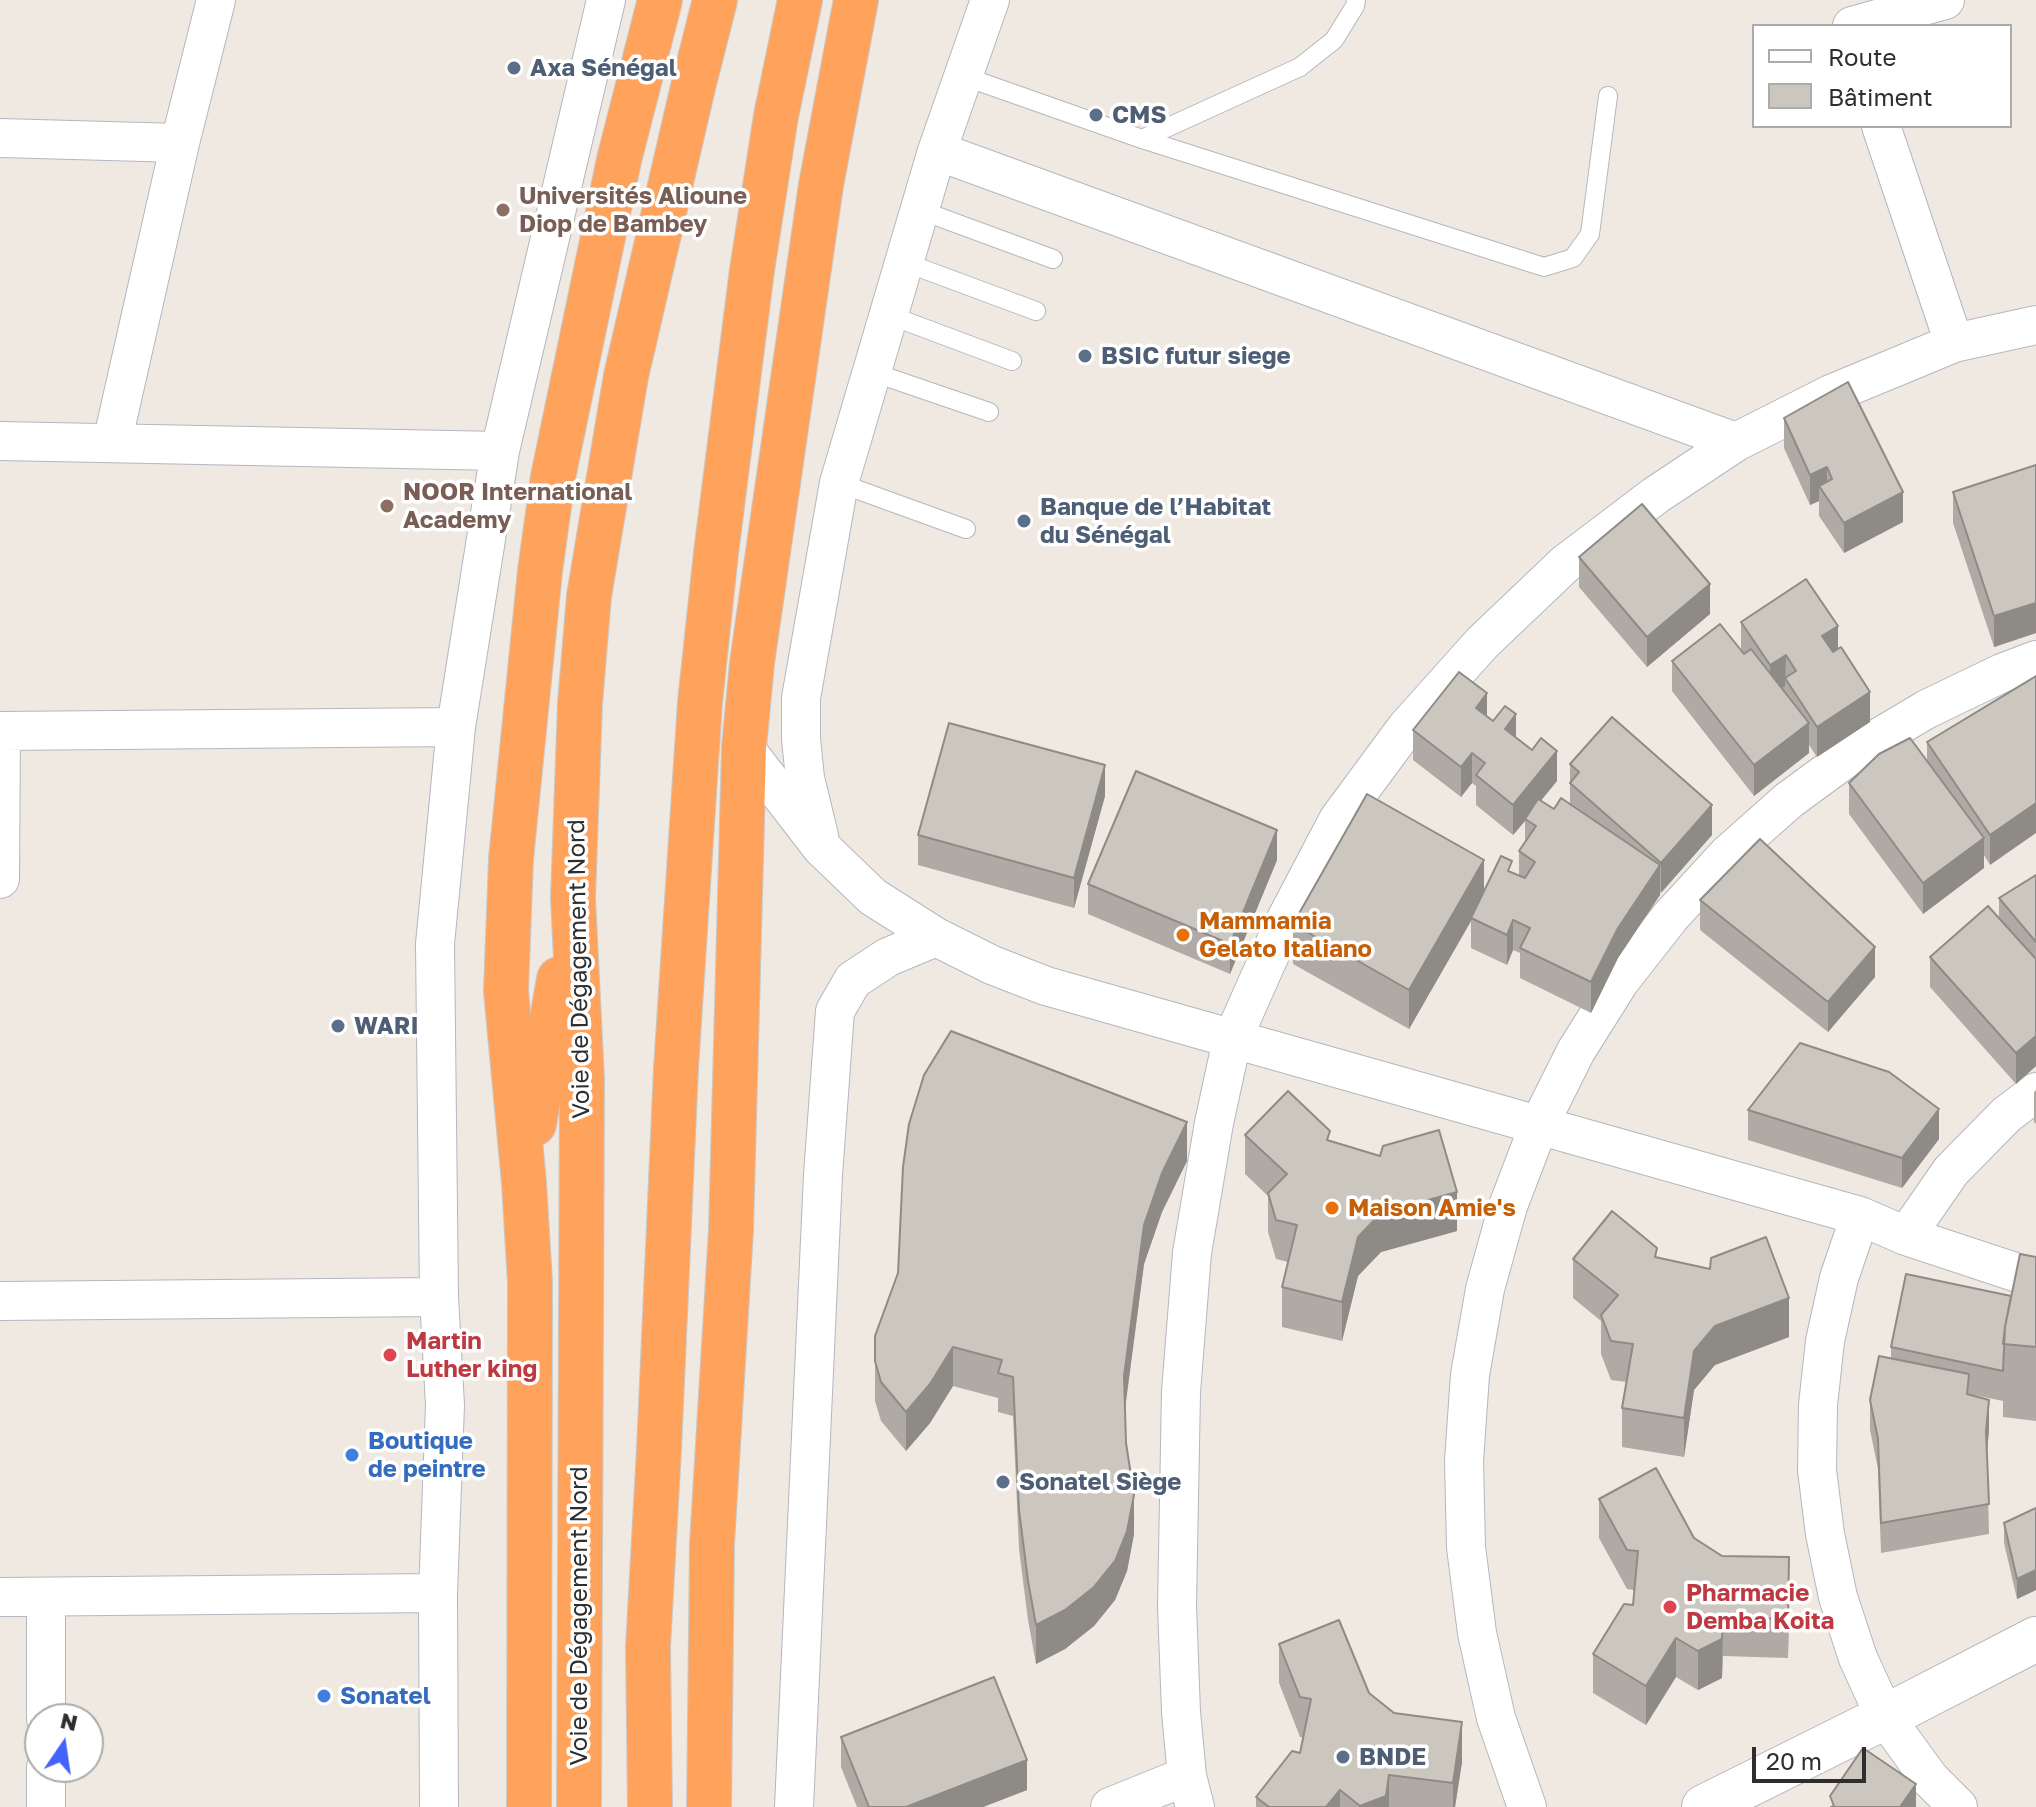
<!DOCTYPE html>
<html>
<head>
<meta charset="utf-8">
<style>
	body { margin:0 }
	#map { position:relative; width:2036px; height:1807px; overflow:hidden; background:#efe9e1; font-family:"Golos Text",sans-serif }
	canvas { display:block }
	.legend { position:absolute; left:1752px; top:24px; width:260px; height:104px; box-sizing:border-box; background:#fff; border:2px solid #ababab; margin:0; padding:10px 14px; list-style:none; font-size:24px; color:#2e2e2e }
	.legend li { display:flex; align-items:center; gap:16px; height:40px }
	.legend b { width:40px; border:2px solid #ababab }
	.north { position:absolute; left:24px; top:1703px; width:80px; height:80px; box-sizing:border-box; background:#fff; border:2px solid #ababab; border-radius:50%; rotate:13deg; font-size:22px; font-weight:700; line-height:32px; text-align:center; color:#2e2e2e }
	.north::after { content:''; display:block; margin:auto; width:28px; height:36px; background:#4264fb; clip-path:polygon(50% 0,100% 100%,50% 72%,0 100%) }
	.scale { position:absolute; left:1752px; top:1747px; width:114px; height:36px; box-sizing:border-box; border:4px solid #2e2e2e; border-top:0; padding-left:10px; font-size:24px; line-height:28px; white-space:nowrap; color:#2e2e2e; -webkit-text-stroke:6px #fff; paint-order:stroke }
</style>
</head>
<body>
<div id="map">
<canvas width="2036" height="1807"></canvas>
<ul class="legend">
<li><b style="height:10px;background:#fff"></b>Route</li>
<li><b style="height:22px;background:#cbc7bf"></b>Bâtiment</li>
</ul>
<div class="north">N</div>
<div class="scale">20 m</div>
</div>
<script>
const g = document.querySelector('canvas').getContext('2d');
g.lineJoin = 'round';
function poly(rows) {
  const path = new Path2D();
  for (const r of rows) {
    path.moveTo(r[0], r[1]);
    for (let i = 2; i < r.length; i += 2) path.lineTo(r[i], r[i + 1]);
  }
  return path;
}
function strokePath(path, color, width, dash) {
  g.strokeStyle = color;
  g.lineWidth = width;
  g.lineCap = dash ? 'butt' : 'round';
  g.setLineDash(dash || []);
  g.stroke(path);
}
function paint(path, color) {
  g.fillStyle = color;
  g.fill(path, 'evenodd');
}
function drawText(font, color, halo, rows, align = 'center') {
  g.font = font + ' "Golos Text",sans-serif';
  g.lineWidth = 7;
  g.setLineDash([]);
  g.textBaseline = 'middle';
  g.strokeStyle = halo;
  g.fillStyle = color;
  for (const [text, x, y, turn = 0] of rows) {
    g.save();
    g.translate(x, y);
    g.rotate((+turn || 0) * Math.PI / 180);
    g.textAlign = isNaN(turn) ? turn : align;
    if (halo) g.strokeText(text, 0, 0);
    g.fillText(text, 0, 0);
    g.restore();
  }
}
const lane = poly([
	[963,76,1142,139,1544,267,1573,258,1590,234,1608,96],
	[1142,139,1300,67,1334,40,1355,6,1356,0],
	[920,210,1053,259],
	[904,262,1036,311],
	[889,315,1012,361],
	[872,372,989,412],
	[839,483,966,529]
]);
const street = poly([
	[1852,26,1945,0],
	[1881,126,1954,343],
	[0,138,180,143],
	[937,151,1736,442],
	[0,441,500,451],
	[112,443,180,143,216,0],
	[0,731,456,727],
	[744,747,821,847,873,897,936,937,992,965,1046,986,1860,1216,1906,1236,2036,1279],
	[819,836,805,778,801,739,801,698,839,483,937,151,990,0],
	[0,879,1,731],
	[1860,1216,1839,1278,1825,1341,1818,1405,1817,1470,1825,1534,1838,1597,1858,1658,1885,1717,1930,1779,1958,1807],
	[1906,1236,1951,1171,2006,1115,2036,1092],
	[0,1301,439,1297],
	[0,1597,438,1593],
	[46,1597,46,1719],
	[46,1767,46,1807],
	[439,1807,438,1593,445,1405,439,1297,435,944,456,727,500,451,606,0],
	[794,1807,823,1175,835,1011,853,980,888,957,936,937],
	[1110,1807,1187,1776],
	[1195,1807,1187,1776,1181,1712,1177,1606,1181,1392,1192,1253,1214,1123,1232,1040,1284,923,1338,820,1406,728,1482,643,1565,564,1656,495,1736,442,1831,394,1954,343,2036,325],
	[1527,1807,1496,1718,1477,1633,1466,1547,1464,1461,1470,1375,1485,1289,1508,1206,1539,1125,1576,1051,1620,981,1671,916,1727,855,1789,800,1856,751,1927,709,2002,673,2036,660]
]);
const secondary = poly([
	[1704,1807,1885,1717,2036,1639]
]);
const highway = poly([
	[534,1124,559,979],
	[529,1807,530,1282,524,1183,506,991,511,859,540,571,553,477,619,160,660,0],
	[579,1807,582,1080,573,898,580,703,589,596,626,376,693,87,715,0],
	[650,1807,648,1647,659,1449,676,1068,700,702,716,553,752,270,776,116,800,0],
	[709,1807,712,1544,731,1230,744,747,752,663,821,185,856,0]
]);
const wall = poly([
	[1784,418,1903,522,1844,553,1819,516,1819,501,1810,505,1784,448],
	[2036,465,2036,633,1994,647,1953,523,1953,492],
	[1579,557,1710,614,1647,667,1579,587],
	[1741,622,1838,649,1870,722,1817,757,1809,745,1809,753,1754,796,1672,691,1672,661,1741,650],
	[2036,676,1990,865,1984,855,1984,868,1923,914,1849,814,1849,783,1927,762,1927,742],
	[1487,716,1516,738,1557,781,1541,800,1554,809,1570,804,1570,764,1712,835,1660,893,1660,895,1618,958,1591,1013,1520,978,1520,953,1513,950,1507,965,1471,948,1471,921,1409,1029,1293,964,1293,924,1484,892,1512,873,1519,876,1519,851,1525,843,1525,821,1513,835,1476,805,1476,786,1472,783,1461,797,1413,760,1413,730],
	[1105,796,1074,908,918,865,918,835],
	[1277,860,1230,974,1088,914,1088,884],
	[2036,875,2036,1066,2016,1084,1930,987,1930,957,1999,917,1999,898],
	[1700,900,1875,977,1828,1032,1700,930],
	[2036,1090,2036,1124,2034,1122,2034,1092],
	[1748,1110,1939,1139,1902,1188,1748,1140],
	[1245,1135,1330,1141,1457,1231,1381,1252,1358,1276,1342,1341,1282,1327,1282,1287,1288,1262,1276,1259,1268,1232,1268,1196,1245,1174],
	[1187,1161,1162,1212,1144,1264,1125,1410,1126,1443,1134,1534,1127,1571,1115,1600,1094,1626,1065,1649,1036,1664,1028,1620,1019,1549,1013,1416,998,1412,998,1398,953,1386,930,1423,906,1451,881,1421,875,1401,875,1336,898,1273],
	[1657,1257,1789,1337,1715,1365,1694,1390,1684,1457,1622,1447,1622,1408,1627,1382,1611,1380,1601,1354,1601,1321,1573,1298,1573,1259],
	[2036,1257,2036,1421,2003,1417,2003,1401,1969,1394,1989,1430,1987,1452,1989,1534,1881,1553,1878,1469,1870,1430,1870,1400,1891,1359,1891,1347,2011,1296],
	[1599,1499,1694,1538,1789,1596,1788,1658,1723,1656,1722,1678,1698,1690,1676,1677,1646,1725,1593,1693,1593,1654,1633,1605,1634,1590,1627,1589,1599,1538],
	[2036,1508,2036,1590,2017,1599,2004,1543,2004,1523],
	[1279,1644,1369,1693,1394,1713,1462,1762,1455,1807,1256,1807,1256,1797,1300,1753,1304,1737,1300,1737,1279,1683],
	[841,1737,1027,1790,983,1807,857,1807,841,1767]
]);
const shadedWall = poly([
	[1827,467,1827,497,1819,486,1819,501,1810,505,1810,475],
	[1903,492,1903,522,1844,553,1844,523],
	[1710,584,1710,614,1647,667,1647,637],
	[2036,603,2036,633,1994,647,1994,616],
	[1838,626,1838,656,1822,666,1822,636],
	[1786,655,1785,686,1770,695,1770,665],
	[1870,692,1870,722,1817,757,1817,727],
	[1487,693,1487,724,1476,708],
	[1516,714,1516,744,1505,729],
	[1809,723,1809,753,1754,796,1754,765],
	[1557,751,1557,781,1526,819,1525,819,1525,821,1513,835,1513,805],
	[1472,753,1472,783,1461,797,1461,767],
	[1105,765,1105,796,1074,908,1074,878],
	[2036,803,2036,833,1990,865,1990,835],
	[1712,805,1712,835,1661,893,1661,863],
	[1277,830,1277,860,1230,974,1230,944],
	[1984,838,1984,868,1923,914,1923,883],
	[1484,860,1484,900,1471,918,1471,921,1409,1029,1409,990],
	[1660,865,1660,895,1618,958,1591,1013,1591,982,1618,928],
	[1513,920,1513,950,1507,965,1507,935],
	[1875,947,1875,977,1828,1032,1828,1002],
	[2036,1036,2036,1066,2016,1084,2016,1053],
	[1939,1109,1939,1139,1902,1188,1902,1158],
	[1187,1122,1187,1161,1162,1212,1144,1264,1124,1415,1124,1376,1144,1225,1162,1173],
	[1457,1192,1457,1231,1381,1252,1358,1276,1342,1341,1342,1302,1358,1237,1381,1213],
	[1789,1298,1789,1337,1715,1365,1694,1390,1684,1457,1684,1418,1694,1351,1715,1326],
	[953,1347,953,1386,930,1423,906,1451,906,1412],
	[1989,1400,1989,1430,1986,1461,1986,1431],
	[1134,1495,1134,1534,1127,1571,1115,1600,1094,1626,1065,1649,1036,1664,1036,1625],
	[1789,1557,1789,1596,1788,1658,1788,1619],
	[2036,1570,2036,1590,2017,1599,2017,1579],
	[1723,1617,1722,1678,1698,1690,1698,1651],
	[1676,1638,1676,1677,1646,1725,1646,1686],
	[1462,1722,1462,1762,1455,1807,1453,1807,1453,1783],
	[1027,1760,1027,1790,983,1807,906,1807],
	[1389,1775,1389,1807,1360,1807,1360,1806],
	[1916,1784,1916,1807,1900,1807],
	[1340,1790,1340,1807,1326,1807]
]);
const building = poly([
	[1848,382,1903,492,1844,523,1819,486,1832,479,1827,467,1810,475,1784,418,1848,382],
	[2036,465,2036,603,1994,616,1953,492,2036,465],
	[1642,504,1710,584,1647,637,1579,557,1642,504],
	[1806,579,1838,626,1822,636,1833,652,1841,647,1870,692,1817,727,1785,678,1796,671,1786,655,1770,665,1741,622,1806,579],
	[1720,624,1744,654,1751,649,1809,723,1754,765,1672,661,1720,624],
	[1459,672,1487,693,1476,708,1493,721,1505,706,1516,714,1505,729,1532,750,1541,738,1557,751,1513,805,1476,775,1485,763,1472,753,1461,767,1413,730,1459,672],
	[2036,676,2036,803,1990,835,1927,742,2036,676],
	[1612,717,1712,805,1661,863,1570,783,1579,772,1570,764,1612,717],
	[949,723,1105,765,1074,878,918,835,949,723],
	[1910,738,1984,838,1923,883,1849,783,1879,754,1910,738],
	[1136,771,1277,830,1230,944,1088,884,1136,771],
	[1367,794,1484,860,1409,990,1293,924,1367,794],
	[1561,798,1660,865,1618,928,1591,982,1520,948,1530,928,1513,920,1507,935,1471,918,1501,856,1512,861,1508,871,1525,878,1535,862,1519,851,1536,826,1525,819,1538,799,1554,809,1561,798],
	[1760,839,1875,947,1828,1002,1700,900,1760,839],
	[2036,875,2036,942,1999,898,2036,875],
	[1988,906,2036,959,2036,1036,2016,1053,1930,957,1988,906],
	[951,1031,1187,1122,1162,1173,1144,1225,1124,1376,1126,1443,1134,1495,1127,1531,1115,1561,1094,1587,1065,1610,1036,1625,1028,1581,1019,1510,1013,1377,998,1373,1002,1360,953,1347,930,1384,906,1412,881,1382,875,1361,875,1336,898,1273,903,1167,909,1124,924,1075,951,1031],
	[1800,1043,1889,1072,1939,1109,1902,1158,1748,1110,1800,1043],
	[1288,1091,1330,1131,1327,1140,1380,1156,1383,1146,1439,1130,1457,1192,1381,1213,1358,1237,1342,1302,1282,1287,1297,1225,1276,1220,1268,1193,1287,1174,1245,1135,1288,1091],
	[1612,1211,1657,1248,1655,1257,1710,1269,1711,1258,1766,1237,1789,1298,1715,1326,1694,1351,1684,1418,1622,1408,1633,1344,1611,1341,1601,1315,1618,1295,1573,1259,1612,1211],
	[2020,1254,2036,1257,2036,1347,2003,1344,2005,1327,2020,1254],
	[1906,1274,2011,1296,2005,1327,2003,1371,1891,1347,1906,1274],
	[1879,1356,1969,1374,1967,1394,1989,1400,1986,1431,1989,1504,1881,1523,1878,1439,1870,1400,1879,1356],
	[1656,1468,1694,1538,1722,1556,1789,1557,1788,1619,1723,1617,1722,1639,1698,1651,1676,1638,1646,1686,1593,1654,1624,1604,1633,1605,1638,1551,1627,1550,1599,1499,1656,1468],
	[2036,1508,2036,1570,2017,1579,2004,1523,2036,1508],
	[1339,1620,1369,1693,1394,1713,1462,1722,1453,1783,1389,1775,1386,1796,1360,1806,1340,1790,1326,1807,1269,1807,1256,1797,1292,1751,1300,1753,1311,1699,1300,1697,1279,1644,1339,1620],
	[994,1677,1027,1760,906,1807,869,1807,841,1737,994,1677],
	[1863,1748,1916,1784,1900,1807,1831,1807,1834,1806,1830,1796,1863,1748]
]);
const markers = [
	[514,68,8,"#5c6f8a"],
	[1096,115,8,"#5c6f8a"],
	[503,210,8,"#8d6e63"],
	[1085,356,8,"#5c6f8a"],
	[387,506,8,"#8d6e63"],
	[1024,521,8,"#5c6f8a"],
	[1183,935,8,"#e8710a"],
	[338,1026,8,"#5c6f8a"],
	[1332,1208,8,"#e8710a"],
	[390,1355,8,"#e0444e"],
	[352,1455,8,"#3f7fe0"],
	[1003,1482,8,"#5c6f8a"],
	[1670,1607,8,"#e0444e"],
	[324,1696,8,"#3f7fe0"],
	[1343,1757,8,"#5c6f8a"]
];
const serviceNames = [
	["Axa Sénégal",530,68],
	["CMS",1112,115],
	["BSIC futur siege",1101,356],
	["Banque de l’Habitat",1040,507],
	["du Sénégal",1040,535],
	["WARI",354,1026],
	["Sonatel Siège",1019,1482],
	["BNDE",1359,1757]
];
const educationNames = [
	["Universités Alioune",519,196],
	["Diop de Bambey",519,224],
	["NOOR International",403,492],
	["Academy",403,520]
];
const foodNames = [
	["Mammamia",1199,921],
	["Gelato Italiano",1199,949],
	["Maison Amie's",1348,1208]
];
const streetNames = [
	["Voie de Dégagement Nord",579,969,-91],
	["Voie de Dégagement Nord",579,1616,-90]
];
const healthNames = [
	["Martin",406,1341],
	["Luther king",406,1369],
	["Pharmacie",1686,1593],
	["Demba Koita",1686,1621]
];
const shopNames = [
	["Boutique",368,1441],
	["de peintre",368,1469],
	["Sonatel",340,1696]
];
strokePath(lane, '#b4b7c1', 20);
strokePath(street, '#b4b7c1', 40);
strokePath(secondary, '#b4b7c1', 46);
strokePath(highway, '#c9c9c9', 46);
strokePath(lane, '#fff', 18);
strokePath(street, '#fff', 38);
strokePath(secondary, '#fff', 44);
strokePath(highway, '#ffa35c', 44);
paint(wall, '#afaba4');
paint(shadedWall, '#8e8b86');
paint(building, '#cbc7bf');
strokePath(building, '#8e8b86', 2);
for (const [x, y, r, color] of markers) {
  const dot = new Path2D();
  dot.arc(x, y, r, 0, 2 * Math.PI);
  g.fillStyle = color;
  g.fill(dot);
  strokePath(dot, '#fff', 3);
}
drawText('bold 24px', '#4e5e75', '#fff', serviceNames, 'left');
drawText('bold 24px', '#785e54', '#fff', educationNames, 'left');
drawText('bold 24px', '#c56008', '#fff', foodNames, 'left');
drawText('24px', '#2e2e2e', '#fff', streetNames);
drawText('bold 24px', '#be3a42', '#fff', healthNames, 'left');
drawText('bold 24px', '#366cbe', '#fff', shopNames, 'left');
</script>
</body>
</html>
